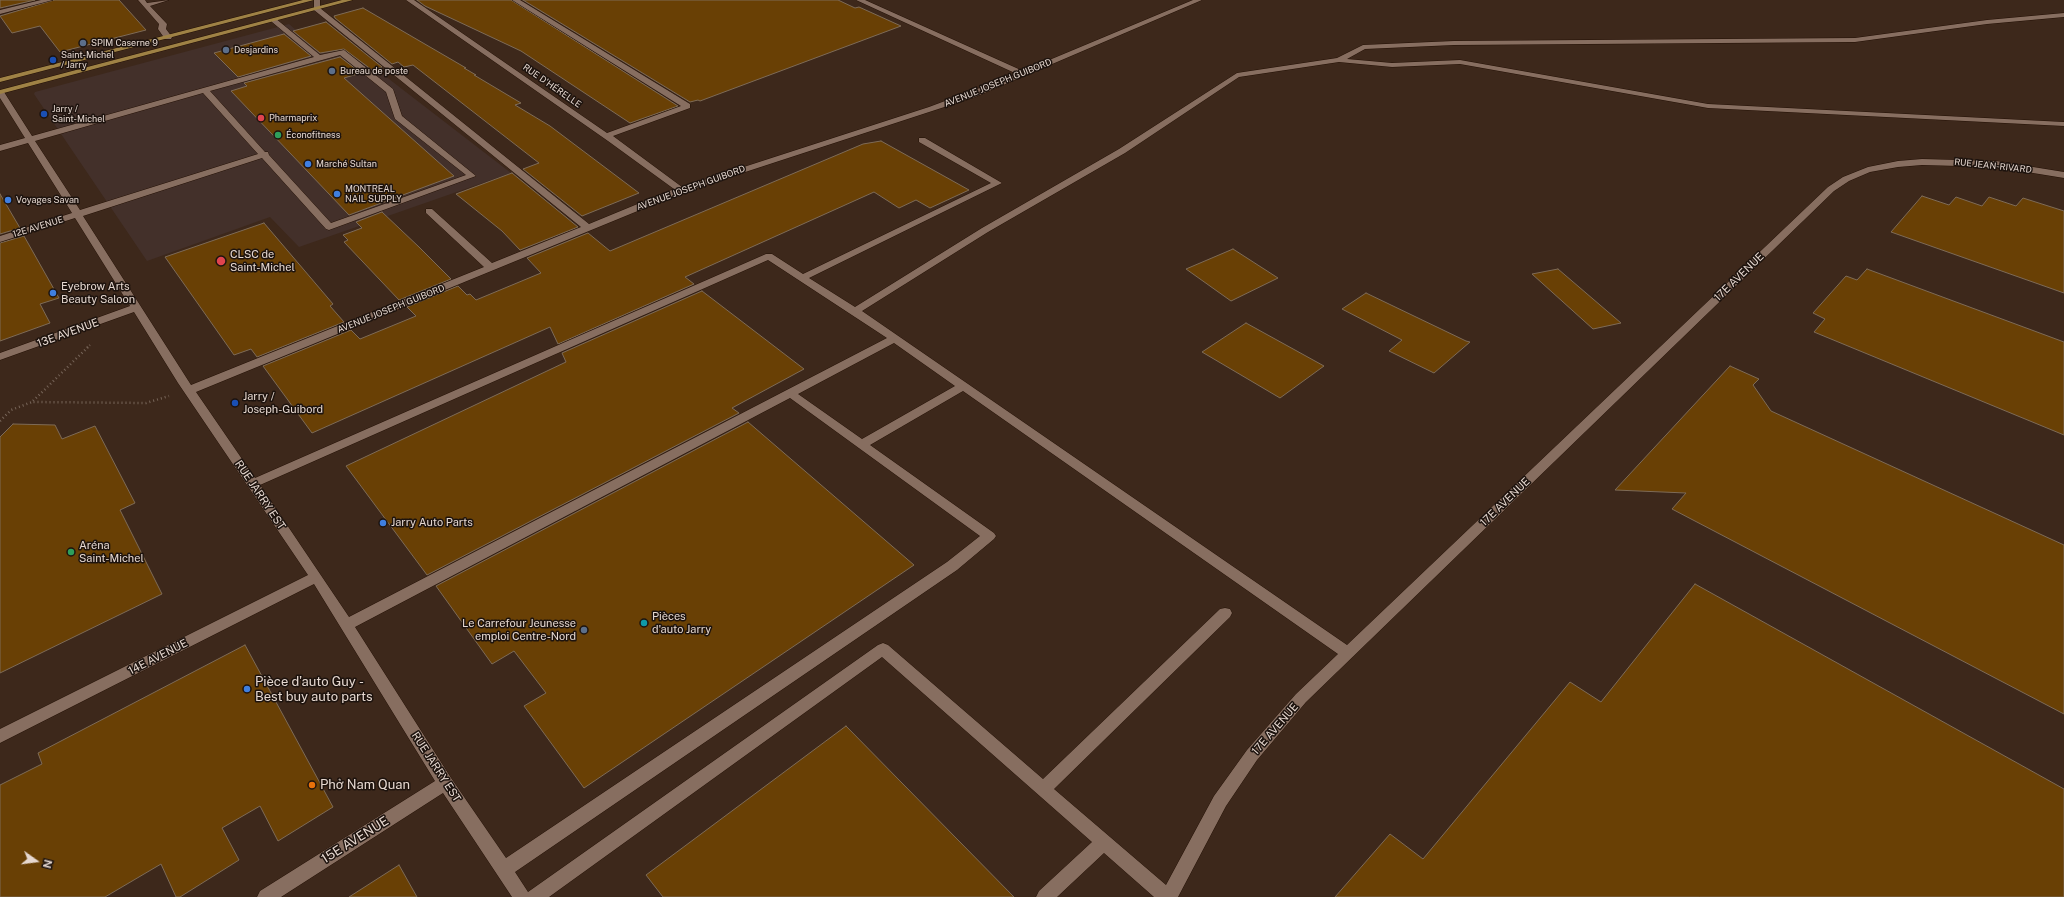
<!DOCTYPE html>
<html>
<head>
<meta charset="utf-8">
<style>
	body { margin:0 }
	#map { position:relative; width:2064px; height:897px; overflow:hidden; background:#3d281b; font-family:"Public Sans",sans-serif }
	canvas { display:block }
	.north { position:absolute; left:16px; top:841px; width:40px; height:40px; -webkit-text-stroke:3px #1d130e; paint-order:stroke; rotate:104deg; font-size:11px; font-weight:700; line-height:16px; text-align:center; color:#e6d8d0 }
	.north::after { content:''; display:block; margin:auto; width:14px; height:18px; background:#e6d8d0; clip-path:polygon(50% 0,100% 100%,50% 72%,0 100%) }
</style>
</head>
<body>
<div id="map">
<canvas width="2064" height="897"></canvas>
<div class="north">N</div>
</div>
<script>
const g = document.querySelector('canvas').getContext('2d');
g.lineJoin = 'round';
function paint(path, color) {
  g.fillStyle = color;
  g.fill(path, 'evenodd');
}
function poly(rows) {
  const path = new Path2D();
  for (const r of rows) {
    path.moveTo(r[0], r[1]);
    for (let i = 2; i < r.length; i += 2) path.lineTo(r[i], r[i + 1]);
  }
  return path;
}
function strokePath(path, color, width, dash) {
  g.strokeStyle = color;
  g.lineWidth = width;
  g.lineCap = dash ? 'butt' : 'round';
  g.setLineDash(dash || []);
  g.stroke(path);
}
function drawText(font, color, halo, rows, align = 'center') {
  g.font = font + ' "Public Sans",sans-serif';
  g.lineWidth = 3;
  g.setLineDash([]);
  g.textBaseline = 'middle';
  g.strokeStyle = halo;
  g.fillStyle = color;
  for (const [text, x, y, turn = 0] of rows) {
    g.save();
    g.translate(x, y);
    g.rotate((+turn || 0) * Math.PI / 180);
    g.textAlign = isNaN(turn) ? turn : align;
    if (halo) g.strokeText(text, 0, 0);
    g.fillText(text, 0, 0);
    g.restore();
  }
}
const commercial = poly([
	[289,24,318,49,341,42,511,173,299,247,270,217,147,261,34,94,35,92]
]);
const building = poly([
	[0,0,35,0,0,8,0,0],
	[54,0,119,0,146,30,60,52,40,26,12,33,0,16,54,0],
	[417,0,511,0,678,106,630,123,521,51,425,6,417,0],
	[523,0,838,0,855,8,859,7,901,26,700,101,698,100,690,102,523,0],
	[363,8,466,68,464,68,476,75,474,75,521,103,515,105,550,126,639,193,582,216,523,169,539,163,413,65,404,67,398,62,392,64,335,18,334,16,363,8],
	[326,22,382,67,372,70,344,49,320,53,293,31,326,22],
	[284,34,311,56,238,77,214,53,284,34],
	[340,57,361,73,344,78,454,176,349,215,231,91,247,86,244,83,340,57],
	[881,141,969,190,930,208,916,200,899,208,874,192,685,277,694,284,558,344,550,327,312,433,263,366,351,330,360,339,416,316,407,307,458,286,467,295,470,294,476,300,541,273,527,258,588,233,610,251,863,144,881,141],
	[512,173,578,227,520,250,502,231,456,194,512,173],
	[0,194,20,228,0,234,0,194],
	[1922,196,1949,205,1956,197,1982,206,1989,197,2016,206,2023,198,2064,211,2064,293,1891,232,1922,196],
	[382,212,419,247,451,279,399,300,344,242,348,240,343,235,362,228,356,222,382,212],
	[264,223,333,304,330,306,344,322,257,357,251,349,234,355,165,257,264,223],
	[24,236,59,298,40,304,50,323,0,341,0,243,24,236],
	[1233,249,1278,278,1231,301,1186,269,1233,249],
	[1558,269,1621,323,1593,329,1532,274,1558,269],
	[1867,269,2064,342,2064,435,1814,332,1825,319,1813,313,1846,276,1857,280,1867,269],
	[702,291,804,369,732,408,739,413,427,575,346,466,566,362,562,353,702,291],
	[1366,293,1466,341,1470,342,1434,373,1389,351,1402,340,1342,309,1366,293],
	[1246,323,1324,366,1280,398,1202,352,1246,323],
	[1730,366,1759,379,1753,385,1771,411,2064,545,2064,714,1672,509,1686,493,1615,490,1730,366],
	[748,422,914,565,584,788,524,706,546,693,514,651,492,664,436,586,748,422],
	[13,424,55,425,62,439,95,426,135,503,120,510,162,594,0,673,0,437,13,424],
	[1695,584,2064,789,2064,897,1335,897,1390,834,1423,859,1570,682,1601,702,1695,584],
	[245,645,333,807,278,841,260,806,222,828,239,860,180,897,176,897,161,864,105,897,0,897,0,785,42,764,38,753,245,645],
	[846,726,1014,897,663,897,646,875,846,726],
	[399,865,417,897,349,897,399,865]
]);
const pathFar1 = poly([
	[87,348,90,345]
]);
const path = poly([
	[88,347,32,402,146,403,169,396],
	[0,421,11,410,32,402]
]);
const minor = poly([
	[41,0,53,0,0,14,0,10,41,0],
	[138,0,145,0,147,3,169,0,150,6,167,24,166,29,172,37,171,39,165,39,158,29,159,24,138,0],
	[314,0,320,0,320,8,589,224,674,189,608,141,406,0,414,0,607,133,681,106,512,0,520,0,690,104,690,108,613,136,682,187,929,107,1017,74,856,0,865,0,1023,71,1193,0,1202,0,975,97,684,192,196,392,255,478,766,254,772,254,803,274,991,183,919,142,919,138,925,138,1002,183,809,278,855,307,982,228,1119,149,1237,73,1337,58,1363,45,1454,41,1855,38,1987,20,2064,13,2064,17,1987,24,1855,42,1454,45,1365,49,1347,59,1392,63,1460,60,1708,104,2064,122,2064,126,1708,108,1460,64,1392,67,1339,62,1239,77,1125,153,988,232,862,311,1347,645,1828,187,1843,177,1868,167,1898,161,1922,159,1996,161,2064,172,2064,178,1996,167,1922,165,1898,167,1870,172,1849,181,1834,191,1306,702,1257,760,1226,806,1178,897,1154,897,1104,853,1057,897,1036,897,1039,891,1092,842,882,657,549,897,512,897,443,793,281,897,257,897,260,891,435,781,314,584,0,743,0,729,308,575,178,383,134,312,0,360,0,353,130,306,75,218,0,242,0,236,72,213,28,143,0,151,0,145,25,138,0,98,0,90,4,92,32,136,314,57,272,22,271,20,275,18,320,55,344,50,393,89,402,116,476,176,329,230,326,229,262,158,83,216,191,385,484,267,426,213,426,209,432,209,492,263,581,227,314,10,314,0],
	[340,55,386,92,395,119,466,175,331,223,269,155,268,152,265,152,210,91,340,55],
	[203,93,258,154,80,210,35,141,203,93],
	[768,260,887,338,349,617,260,485,768,260],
	[894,343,955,386,862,439,798,394,894,343],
	[963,391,1338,654,1296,694,1247,750,1214,796,1166,885,1054,789,1230,617,1232,613,1230,609,1225,608,1220,609,1043,779,888,645,883,643,878,645,528,892,515,872,957,570,994,539,996,536,994,533,870,445,963,391],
	[790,398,980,536,947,562,506,858,451,778,355,627,790,398]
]);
const major = poly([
	[303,0,314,0,0,82,0,78,303,0],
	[342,0,353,0,0,94,0,90,342,0]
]);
const markers = [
	[83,43,4,"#5c6f8a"],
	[226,50,4,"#5c6f8a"],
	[53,60,4,"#1a4fb4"],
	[332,71,4,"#5c6f8a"],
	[44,114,4,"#1a4fb4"],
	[261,118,4,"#e0444e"],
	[278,135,4,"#2e9e5b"],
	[308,164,4,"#3f7fe0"],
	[337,194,4,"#3f7fe0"],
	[8,200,4,"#3f7fe0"],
	[221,261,5,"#e0444e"],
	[53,293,4,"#3f7fe0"],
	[235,403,4,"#1a4fb4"],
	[383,523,4,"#3f7fe0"],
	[71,552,4,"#2e9e5b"],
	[644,623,4,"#0f9aa8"],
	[584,630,4,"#5c6f8a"],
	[247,689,4,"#3f7fe0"],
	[312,785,4,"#e8710a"]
];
const farPoinames = [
	["SPIM Caserne 9",91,43],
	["Desjardins",234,50],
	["Saint-Michel",61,55],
	["/ Jarry",61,65],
	["Bureau de poste",340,71],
	["Jarry /",52,109],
	["Saint-Michel",52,119],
	["Pharmaprix",269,118],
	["Éconofitness",286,135],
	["Marché Sultan",316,164],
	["MONTREAL",345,189],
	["NAIL SUPPLY",345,199],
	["Voyages Savan",16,200]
];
const farStreetnames = [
	["AVENUE JOSEPH GUIBORD",998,83,-22],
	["RUE D'HÉRELLE",552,86,35],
	["RUE JEAN-RIVARD",1993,166,6],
	["AVENUE JOSEPH GUIBORD",691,188,-20],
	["12E AVENUE",38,227,-17],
	["AVENUE JOSEPH GUIBORD",391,309,-22]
];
const poiNames = [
	["CLSC de",230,255],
	["Saint-Michel",230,268],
	["Eyebrow Arts",61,287],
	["Beauty Saloon",61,300],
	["Jarry /",243,397],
	["Joseph-Guibord",243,410],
	["Jarry Auto Parts",391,523],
	["Aréna",79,546],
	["Saint-Michel",79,559],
	["Pièces",652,617],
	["d'auto Jarry",652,630],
	["Le Carrefour Jeunesse",576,624,"right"],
	["emploi Centre-Nord",576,637,"right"]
];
const streetNames = [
	["17E AVENUE",1739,277,-44],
	["13E AVENUE",68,333,-20],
	["RUE JARRY EST",260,495,56],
	["17E AVENUE",1505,502,-44],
	["14E AVENUE",158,657,-27],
	["17E AVENUE",1275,729,-49],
	["RUE JARRY EST",436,767,57]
];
const nearPoinames = [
	["Pièce d'auto Guy -",255,682],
	["Best buy auto parts",255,697],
	["Phở Nam Quan",320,785]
];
const nearStreetnames = [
	["15E AVENUE",355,840,-32]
];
paint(commercial, '#43302a');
paint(building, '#694005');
strokePath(building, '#7e6b57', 1);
strokePath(minor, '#231005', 1);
strokePath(major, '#231005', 1);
strokePath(pathFar1, '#776559', 2, [1, 2.5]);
strokePath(path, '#776559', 2.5, [1, 3]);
paint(minor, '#876e60');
paint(major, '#9f8245');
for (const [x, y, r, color] of markers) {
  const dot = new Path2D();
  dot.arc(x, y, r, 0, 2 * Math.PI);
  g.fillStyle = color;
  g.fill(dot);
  strokePath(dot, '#1d130e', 1.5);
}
drawText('9px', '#e6d8d0', '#1d130e', farPoinames, 'left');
drawText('9px', '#e6d8d0', '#1d130e', farStreetnames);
drawText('11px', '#e6d8d0', '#1d130e', poiNames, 'left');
drawText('11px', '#e6d8d0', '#1d130e', streetNames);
drawText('13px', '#e6d8d0', '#1d130e', nearPoinames, 'left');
drawText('13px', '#e6d8d0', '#1d130e', nearStreetnames);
</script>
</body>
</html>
